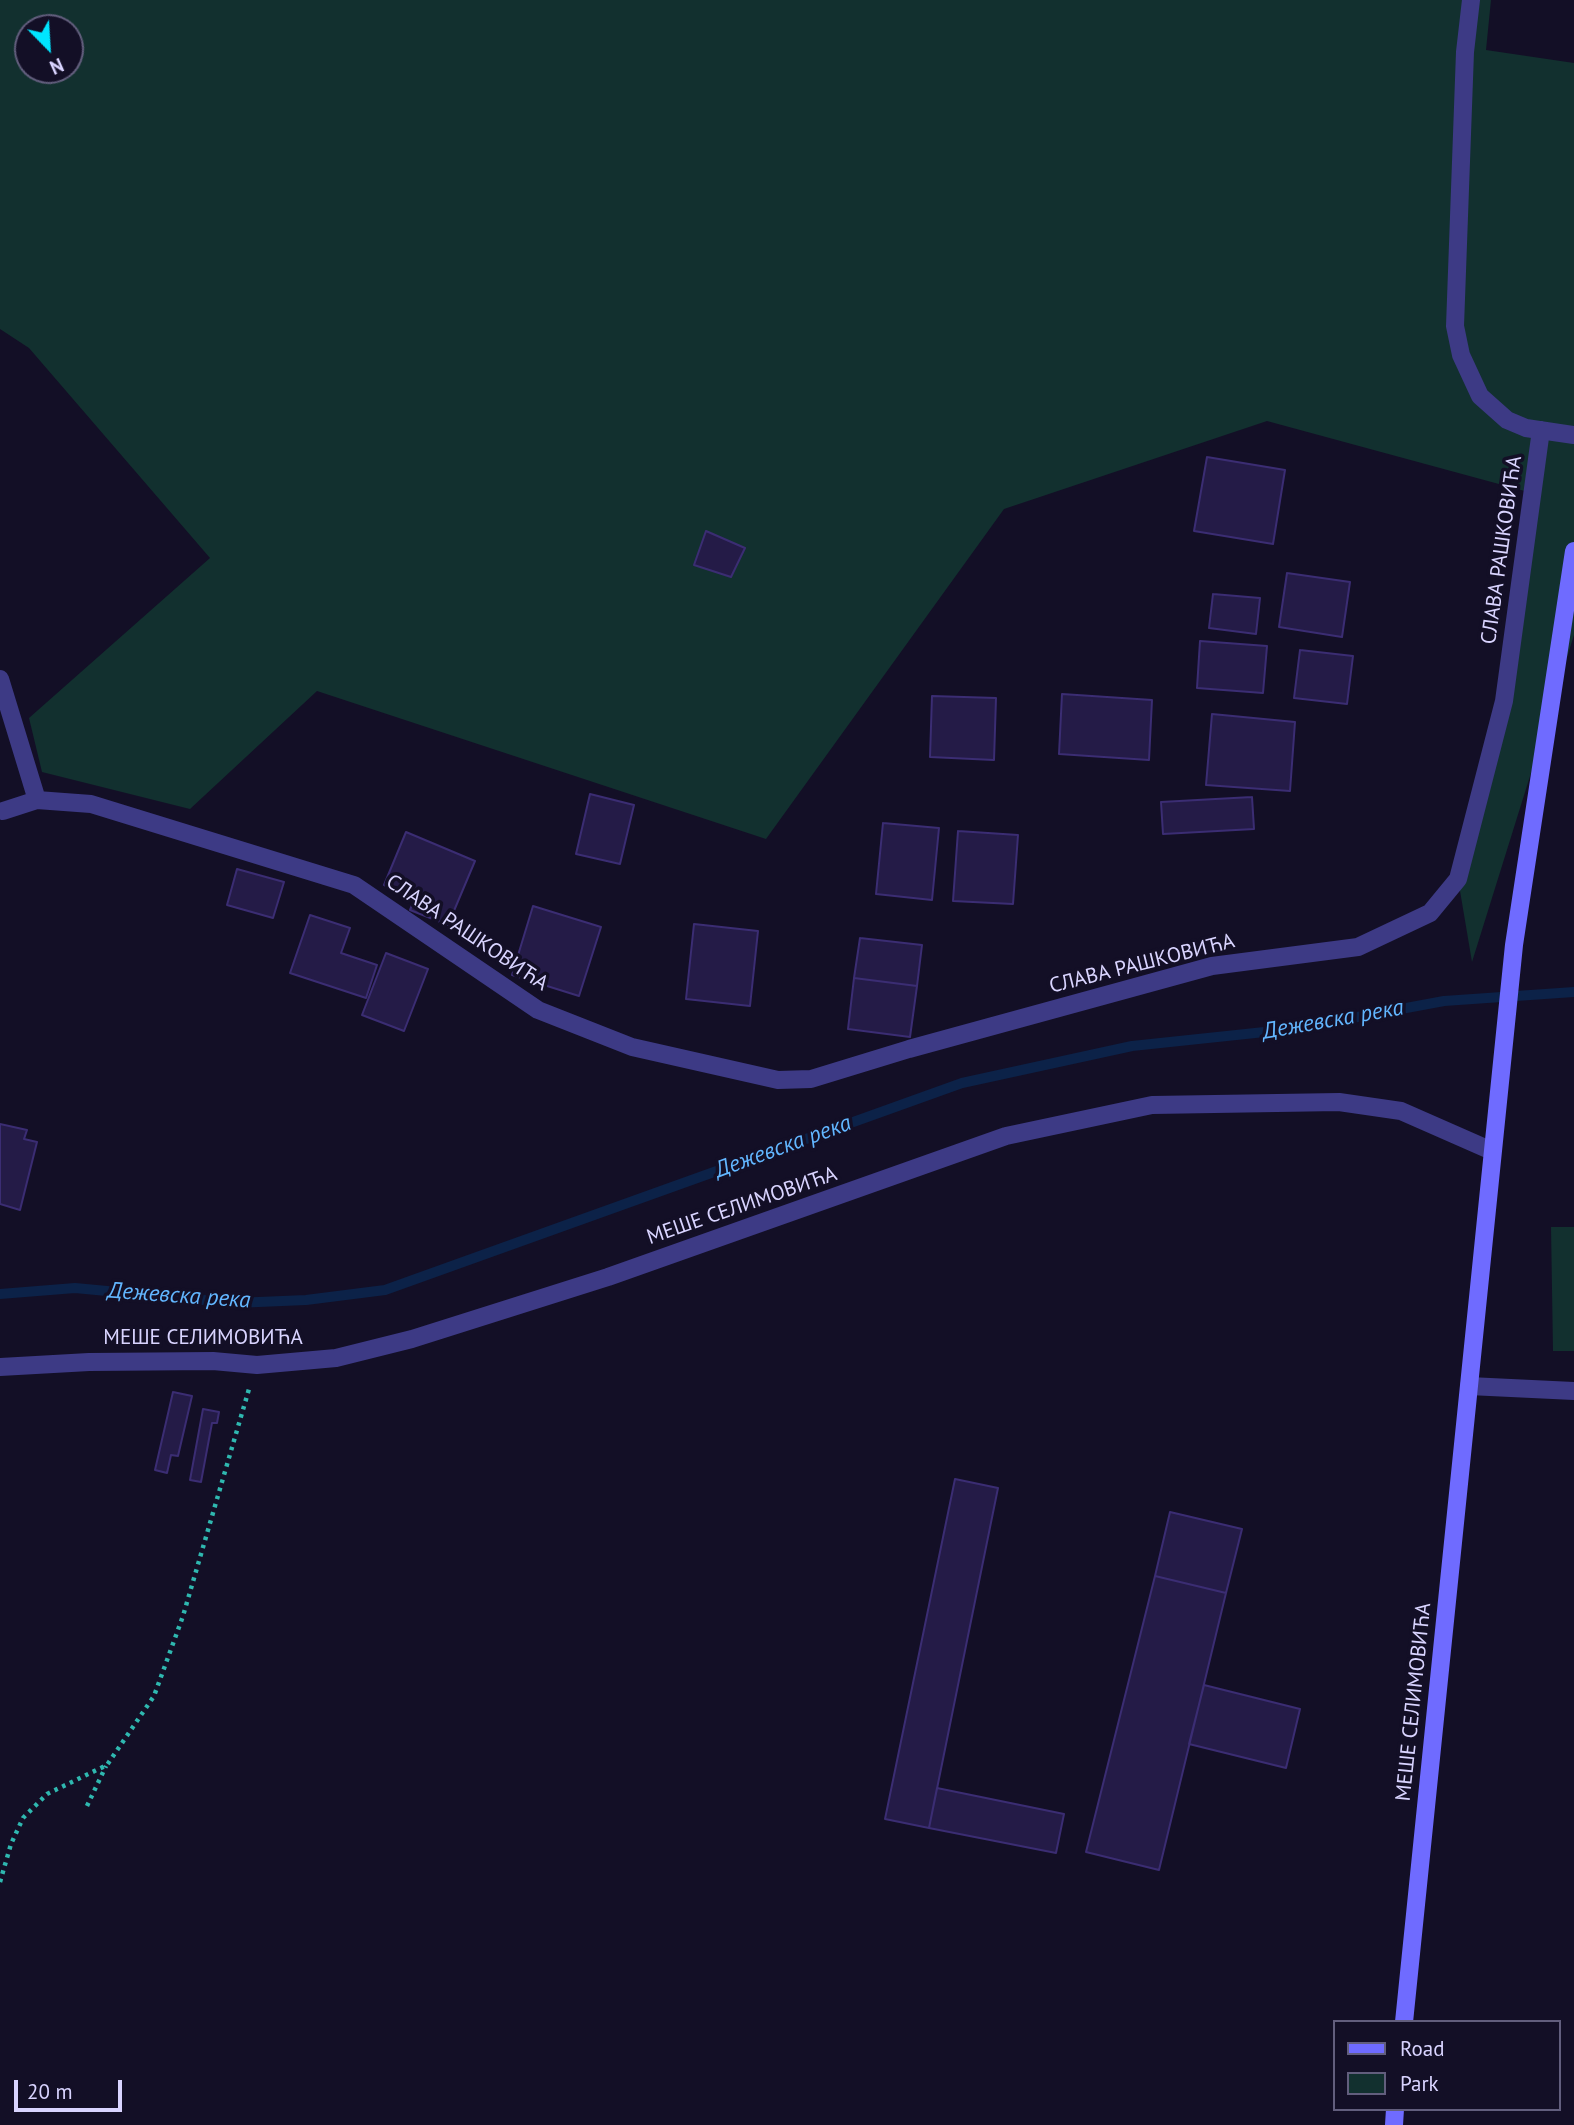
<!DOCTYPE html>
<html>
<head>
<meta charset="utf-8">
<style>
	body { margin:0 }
	#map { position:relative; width:1574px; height:2125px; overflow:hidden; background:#130f26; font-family:"PT Sans",sans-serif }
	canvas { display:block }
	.legend { position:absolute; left:1333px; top:2020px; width:228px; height:91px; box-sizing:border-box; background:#130f26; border:2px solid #625e7d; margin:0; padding:9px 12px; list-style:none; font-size:21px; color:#d9d4ff }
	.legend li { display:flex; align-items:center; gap:14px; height:35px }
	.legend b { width:35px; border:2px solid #625e7d }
	.north { position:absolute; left:14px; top:14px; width:70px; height:70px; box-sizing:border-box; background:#130f26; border:2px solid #625e7d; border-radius:50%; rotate:156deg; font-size:19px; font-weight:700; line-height:28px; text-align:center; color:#d9d4ff }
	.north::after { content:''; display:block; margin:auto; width:24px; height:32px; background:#00e5ff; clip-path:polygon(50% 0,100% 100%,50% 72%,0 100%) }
	.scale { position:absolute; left:14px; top:2080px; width:108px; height:32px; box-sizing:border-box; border:4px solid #d9d4ff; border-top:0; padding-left:9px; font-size:21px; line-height:24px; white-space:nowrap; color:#d9d4ff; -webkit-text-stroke:5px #130f26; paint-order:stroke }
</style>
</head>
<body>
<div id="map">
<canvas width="1574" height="2125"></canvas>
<ul class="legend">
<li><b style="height:9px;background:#6f6bff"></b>Road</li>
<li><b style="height:19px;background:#12302f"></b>Park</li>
</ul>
<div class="north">N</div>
<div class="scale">20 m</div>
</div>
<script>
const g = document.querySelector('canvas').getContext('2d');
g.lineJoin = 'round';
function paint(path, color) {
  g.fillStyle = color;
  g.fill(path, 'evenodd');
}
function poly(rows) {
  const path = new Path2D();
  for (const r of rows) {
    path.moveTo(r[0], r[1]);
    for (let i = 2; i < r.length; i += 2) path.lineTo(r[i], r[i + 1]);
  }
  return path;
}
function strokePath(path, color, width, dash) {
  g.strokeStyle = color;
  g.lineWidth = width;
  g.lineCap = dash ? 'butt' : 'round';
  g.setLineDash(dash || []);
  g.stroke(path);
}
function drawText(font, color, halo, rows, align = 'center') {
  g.font = font + ' "PT Sans",sans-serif';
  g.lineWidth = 7;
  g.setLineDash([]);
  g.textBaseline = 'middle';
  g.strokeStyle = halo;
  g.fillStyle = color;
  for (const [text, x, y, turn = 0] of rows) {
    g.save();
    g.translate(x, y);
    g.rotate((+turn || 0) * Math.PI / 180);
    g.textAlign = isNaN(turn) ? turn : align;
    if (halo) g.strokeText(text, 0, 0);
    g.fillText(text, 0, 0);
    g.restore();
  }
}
const green = poly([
	[0,0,1491,0,1486,50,1574,63,1574,635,1472,962,1458,879,1504,701,1532,493,1267,421,1004,509,766,839,317,691,190,809,42,772,29,718,210,558,29,348,0,329],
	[28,28,70,28,70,70,28,70],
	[1551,1227,1574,1227,1574,1351,1553,1351]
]);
const stream = poly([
	[0,1294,75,1288,235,1303,306,1300,385,1290,962,1083,1132,1046,1293,1029,1444,1001,1574,992]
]);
const building = poly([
	[1207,457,1285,470,1273,544,1194,531,1207,457],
	[706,531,745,548,731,577,694,565,706,531],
	[1287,573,1350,582,1342,637,1279,627,1287,573],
	[1213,594,1260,598,1256,634,1209,628,1213,594],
	[1200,641,1267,646,1263,693,1197,688,1200,641],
	[1300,650,1353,656,1347,704,1294,698,1300,650],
	[1062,694,1152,700,1149,760,1059,754,1062,694],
	[932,696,996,698,994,760,930,757,932,696],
	[1212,714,1295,722,1290,791,1206,785,1212,714],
	[590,794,634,805,620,864,576,854,590,794],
	[1252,797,1254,829,1163,834,1161,802,1252,797],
	[883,823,939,828,932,900,876,894,883,823],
	[958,831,1018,835,1013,904,953,901,958,831],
	[406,832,475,861,448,925,410,910,415,898,384,885,406,832],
	[237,869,284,882,273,918,227,905,237,869],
	[533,906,601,927,579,996,512,975,533,906],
	[310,915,350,928,341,953,377,965,366,998,290,973,310,915],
	[694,924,758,931,750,1006,686,999,694,924],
	[860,938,922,945,917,986,854,978,860,938],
	[386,953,428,969,404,1031,362,1015,386,953],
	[854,978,917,986,910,1037,848,1029,854,978],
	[0,1124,27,1130,24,1139,37,1142,20,1210,0,1204,0,1124],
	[173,1392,192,1396,178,1456,171,1455,167,1473,155,1470,173,1392],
	[203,1409,219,1412,217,1423,212,1423,201,1482,190,1480,203,1409],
	[955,1479,998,1488,929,1828,885,1819,955,1479],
	[1170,1512,1242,1529,1226,1593,1155,1576,1170,1512],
	[1155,1576,1226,1593,1159,1870,1086,1852,1155,1576],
	[1204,1685,1300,1709,1286,1768,1189,1744,1204,1685],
	[937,1788,1064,1814,1056,1853,929,1828,937,1788]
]);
const path = poly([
	[87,1806,106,1766],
	[0,1882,11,1844,23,1818,47,1794,107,1765,154,1696,183,1616,249,1389]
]);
const service = poly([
	[0,1367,89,1362,213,1361,257,1365,336,1358,412,1339,608,1277,1006,1136,1152,1105,1339,1102,1401,1111,1492,1151]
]);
const minor = poly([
	[1471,0,1465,52,1455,326,1461,355,1480,396,1507,420,1526,428,1574,435],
	[0,679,37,800],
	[3,811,37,800,91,804,354,885,538,1010,632,1047,778,1080,811,1079,909,1049,1212,966,1358,947,1430,913,1458,879,1504,701,1541,430],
	[1469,1386,1574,1391]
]);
const secondary = poly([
	[1404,2022,1514,945,1574,551],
	[1394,2125,1395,2109]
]);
const streetNames = [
	["СЛАВА РАШКОВИЋА",1502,550,-82],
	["СЛАВА РАШКОВИЋА",467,933,34],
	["СЛАВА РАШКОВИЋА",1142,964,-14],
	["МЕШЕ СЕЛИМОВИЋА",742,1206,-19],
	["МЕШЕ СЕЛИМОВИЋА",203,1338],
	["МЕШЕ СЕЛИМОВИЋА",1414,1702,-84]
];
const waterNames = [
	["Дежевска река",1333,1020,-10],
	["Дежевска река",783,1147,-20],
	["Дежевска река",179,1296,4]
];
paint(green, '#12302f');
strokePath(stream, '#0c2248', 10);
paint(building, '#241b47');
strokePath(building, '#3b2d73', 2);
strokePath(path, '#2fb8b0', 4.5, [3.5, 5]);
strokePath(service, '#3d3a85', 18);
strokePath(minor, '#3d3a85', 18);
strokePath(secondary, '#6f6bff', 18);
drawText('21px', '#d9d4ff', '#130f26', streetNames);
drawText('italic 23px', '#62b6ff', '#130f26', waterNames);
</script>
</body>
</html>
